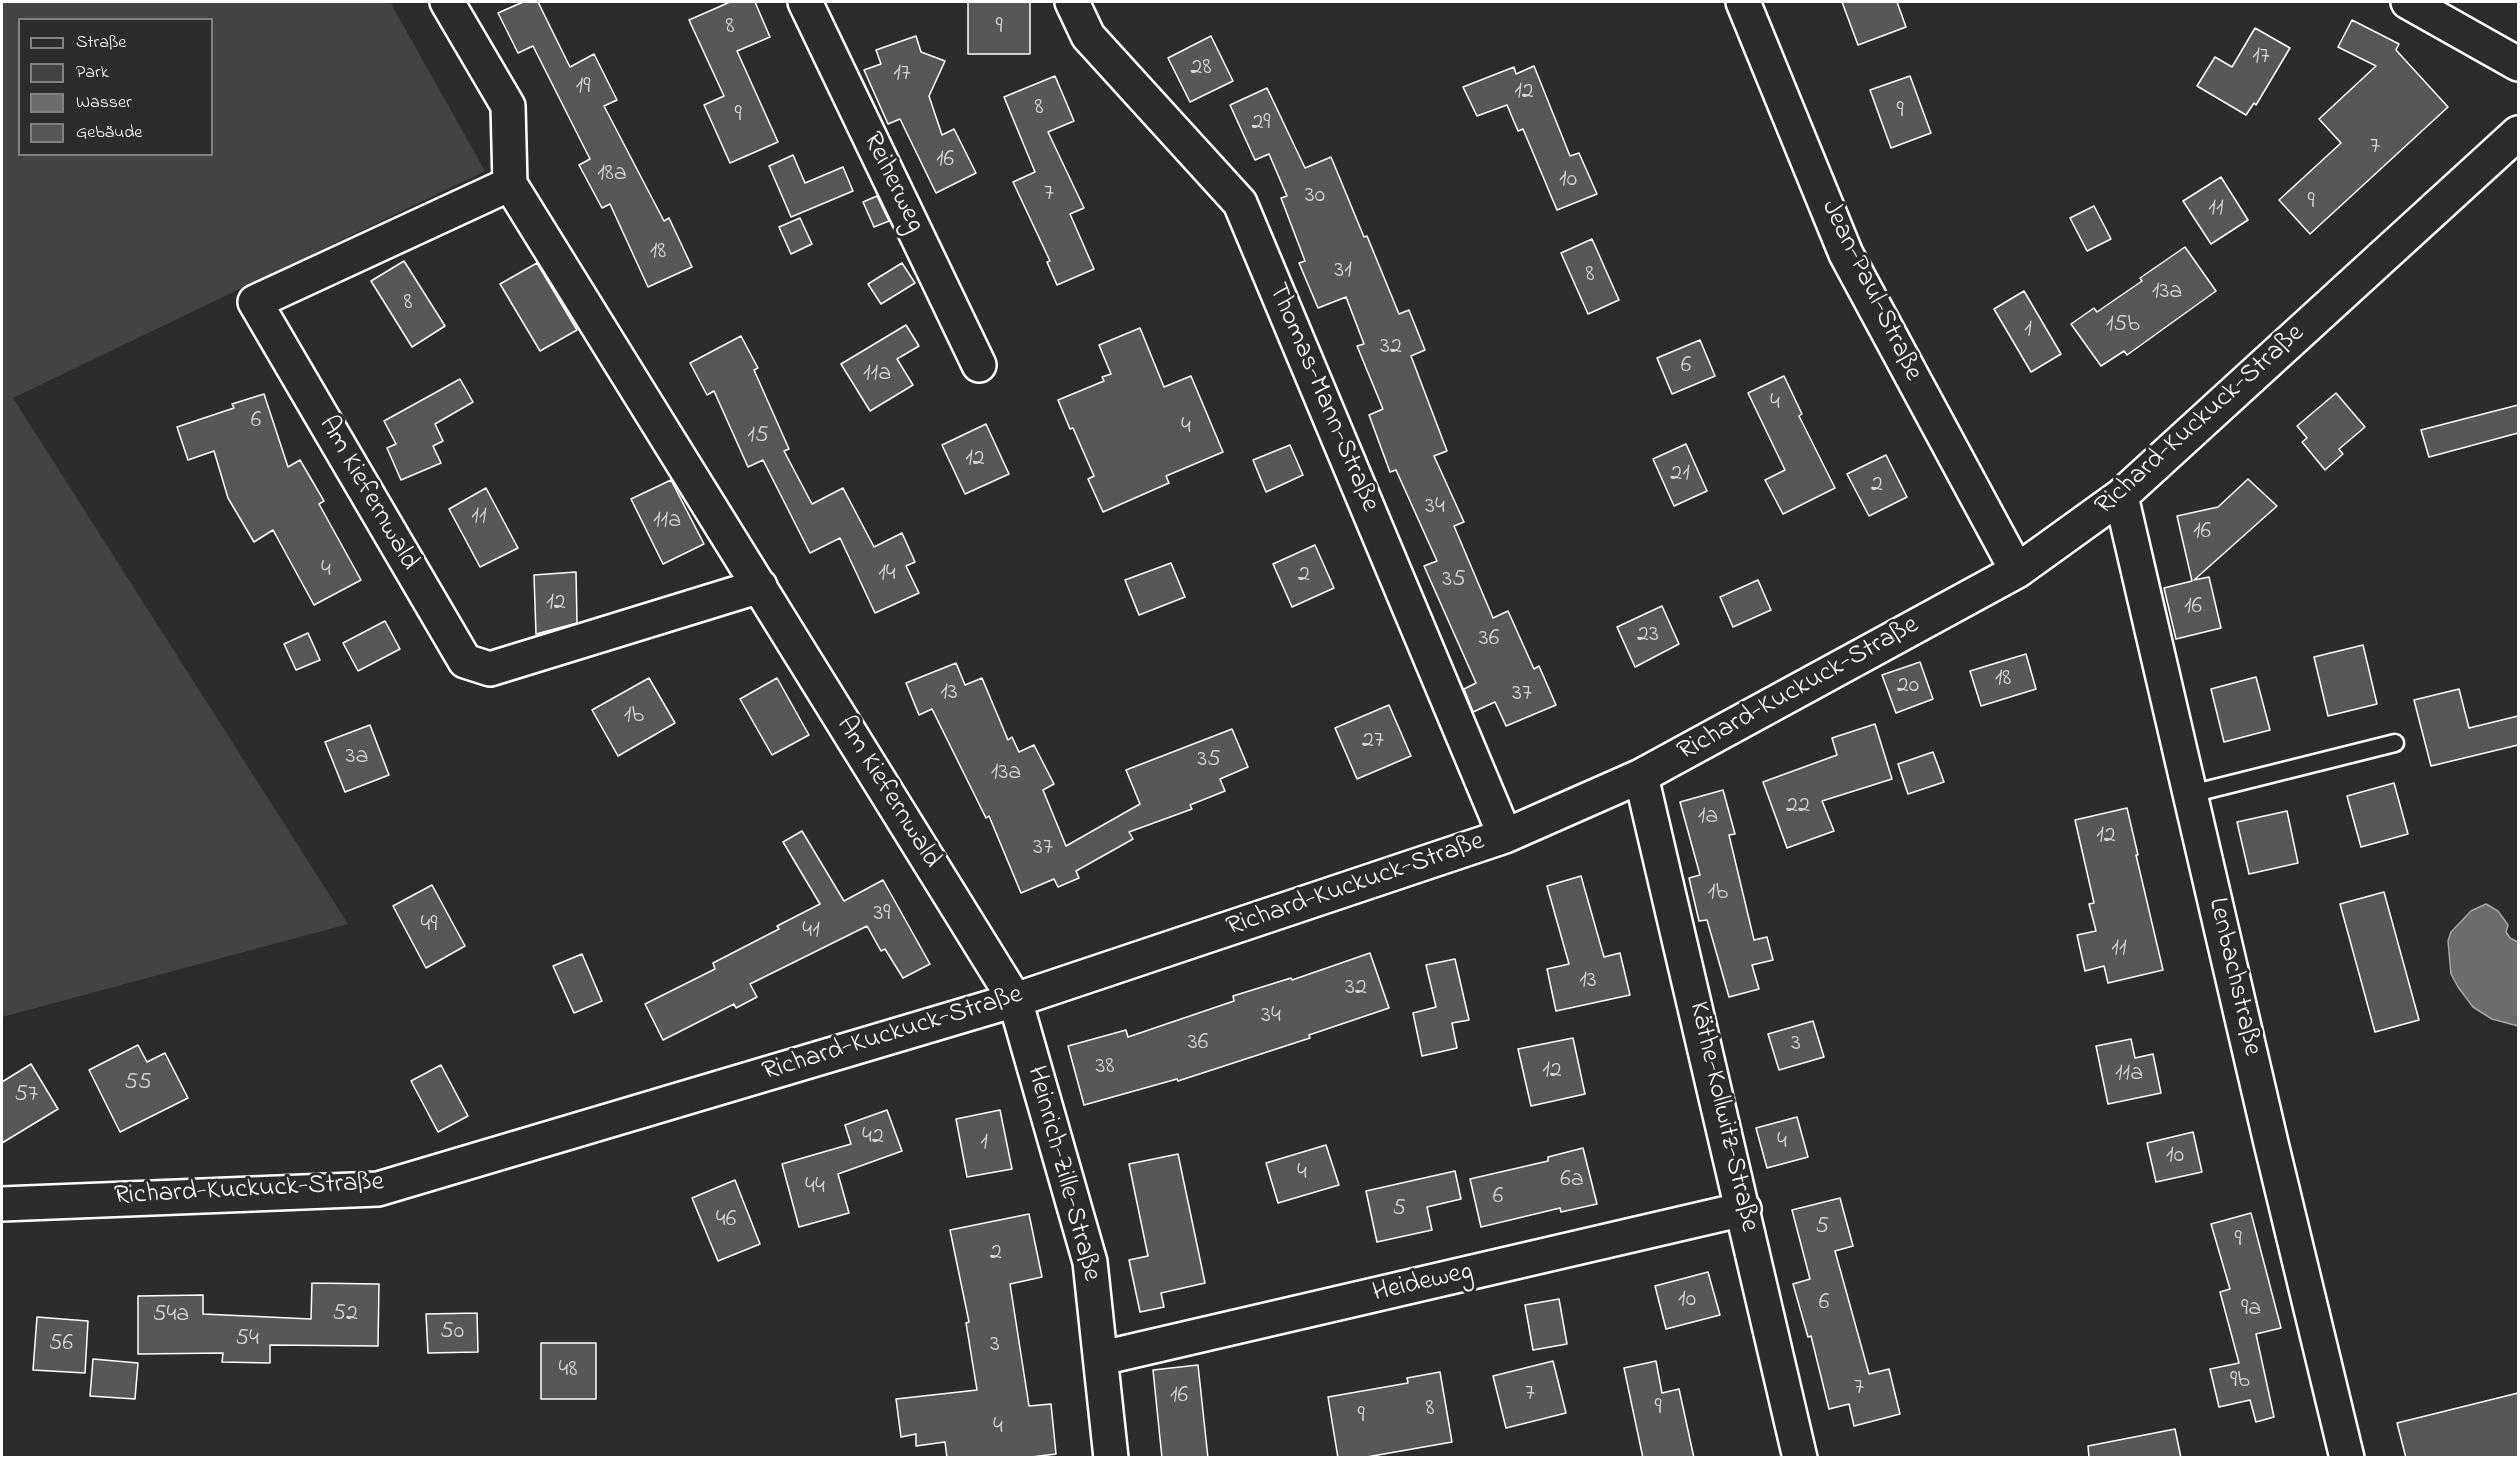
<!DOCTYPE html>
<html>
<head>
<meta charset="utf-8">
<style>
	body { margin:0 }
	#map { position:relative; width:2520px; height:1459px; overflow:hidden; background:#2a2d2e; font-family:"Indie Flower",sans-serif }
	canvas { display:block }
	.frame { position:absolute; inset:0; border:3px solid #fff; pointer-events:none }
	.legend { position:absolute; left:18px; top:18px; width:195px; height:138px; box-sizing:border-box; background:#2a2d2e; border:2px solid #7f8182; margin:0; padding:8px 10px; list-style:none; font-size:18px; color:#fff }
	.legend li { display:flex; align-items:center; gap:12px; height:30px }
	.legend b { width:30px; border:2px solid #7f8182 }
</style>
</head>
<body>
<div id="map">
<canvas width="2520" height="1459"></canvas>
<div class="frame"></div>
<ul class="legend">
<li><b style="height:8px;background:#2a2d2e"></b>Straße</li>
<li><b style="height:16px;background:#414445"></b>Park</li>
<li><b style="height:16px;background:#6a6c6d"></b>Wasser</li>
<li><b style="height:16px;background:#555758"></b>Gebäude</li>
</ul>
</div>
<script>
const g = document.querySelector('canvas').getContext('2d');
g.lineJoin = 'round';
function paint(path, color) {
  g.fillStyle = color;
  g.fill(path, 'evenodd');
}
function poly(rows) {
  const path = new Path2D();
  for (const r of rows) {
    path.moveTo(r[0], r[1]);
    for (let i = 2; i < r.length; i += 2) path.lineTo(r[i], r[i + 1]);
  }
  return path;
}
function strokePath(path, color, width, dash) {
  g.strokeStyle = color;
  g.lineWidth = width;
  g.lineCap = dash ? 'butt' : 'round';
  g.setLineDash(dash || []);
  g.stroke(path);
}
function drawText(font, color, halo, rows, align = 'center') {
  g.font = font + ' "Indie Flower",sans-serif';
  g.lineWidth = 6;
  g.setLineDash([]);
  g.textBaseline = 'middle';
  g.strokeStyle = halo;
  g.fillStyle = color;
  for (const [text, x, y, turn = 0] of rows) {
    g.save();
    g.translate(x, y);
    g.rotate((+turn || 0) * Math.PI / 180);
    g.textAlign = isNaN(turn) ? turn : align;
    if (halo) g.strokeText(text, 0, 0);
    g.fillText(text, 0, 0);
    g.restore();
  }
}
const green = poly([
	[2,2,390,2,485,171,13,398,348,924,2,1017],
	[20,20,212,20,212,154,20,154]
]);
const water = poly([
	[2486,904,2498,911,2508,925,2506,932,2510,938,2518,942,2518,1026,2492,1019,2473,1007,2458,987,2451,974,2448,941,2451,932,2471,911,2486,904]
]);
const building = poly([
	[523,2,538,2,570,67,594,54,617,100,604,106,664,221,669,218,692,267,648,287,610,204,602,208,579,165,590,159,533,46,518,53,498,13,523,2],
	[730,2,755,2,770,37,737,51,778,142,730,163,704,105,724,96,689,20,730,2],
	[968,2,1030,2,1030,54,968,54,968,2],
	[1842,2,1897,2,1906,27,1858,45,1842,2],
	[2352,20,2399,44,2396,50,2448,107,2310,234,2279,200,2341,143,2319,119,2376,66,2338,47,2352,20],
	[2255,28,2290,48,2256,105,2254,103,2246,115,2197,86,2215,57,2232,67,2255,28],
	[916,36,921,52,945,61,929,96,942,135,954,129,976,173,936,193,900,119,888,124,864,70,881,64,876,50,916,36],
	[1211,36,1233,81,1190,102,1168,58,1211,36],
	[1534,66,1570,156,1579,153,1597,194,1557,210,1523,129,1518,131,1507,105,1477,116,1463,87,1514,67,1516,74,1534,66],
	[1055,76,1074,121,1048,132,1084,208,1070,214,1094,269,1057,285,1047,262,1050,261,1013,182,1035,172,1004,97,1055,76],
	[1910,76,1931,133,1891,148,1870,90,1910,76],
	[1267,88,1305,168,1331,157,1364,237,1367,236,1399,314,1409,310,1425,350,1411,356,1447,451,1434,456,1464,522,1454,526,1493,618,1508,611,1534,669,1539,666,1556,705,1506,726,1495,702,1473,712,1464,689,1476,683,1424,566,1437,561,1396,470,1390,472,1369,415,1383,409,1357,346,1364,344,1346,297,1318,308,1299,263,1305,261,1281,198,1287,196,1269,154,1255,160,1230,105,1267,88],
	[793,155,805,183,843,167,853,191,791,217,769,166,793,155],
	[2221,177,2248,220,2211,244,2183,201,2221,177],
	[877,196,889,221,874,227,863,202,877,196],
	[2094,206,2111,239,2087,251,2070,218,2094,206],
	[800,218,812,244,791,254,779,227,800,218],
	[1592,239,1619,300,1588,314,1561,253,1592,239],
	[2185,247,2216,291,2127,355,2124,351,2101,366,2071,324,2094,308,2097,312,2142,281,2140,278,2185,247],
	[404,261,445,326,412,347,371,281,404,261],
	[537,263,577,330,540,351,500,284,537,263],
	[902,263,915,283,881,304,868,284,902,263],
	[2024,291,2061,354,2031,372,1994,309,2024,291],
	[906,325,919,346,897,359,913,385,870,411,841,364,906,325],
	[1140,328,1164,387,1191,376,1223,452,1166,476,1169,483,1103,512,1088,479,1094,476,1073,428,1070,429,1058,400,1104,381,1102,377,1111,374,1099,345,1140,328],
	[741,336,758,368,754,370,789,449,784,451,812,504,843,488,874,547,902,533,915,562,906,566,919,593,875,613,840,538,810,553,763,460,748,467,714,391,707,395,690,363,741,336],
	[1700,340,1715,376,1672,394,1657,358,1700,340],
	[1784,376,1802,414,1799,416,1835,488,1783,514,1765,480,1785,470,1748,393,1784,376],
	[460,379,473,402,435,424,443,441,433,446,441,463,401,480,387,448,396,444,384,421,460,379],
	[2336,393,2365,427,2339,449,2343,454,2325,470,2302,442,2307,438,2297,426,2336,393],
	[264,394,288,467,300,460,324,501,319,504,361,580,314,605,273,530,254,542,228,498,214,451,188,460,177,427,234,408,232,404,264,394],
	[2518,405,2518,433,2429,457,2421,430,2518,405],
	[986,424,1009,474,965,494,942,445,986,424],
	[1686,444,1707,491,1674,506,1653,459,1686,444],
	[1290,445,1303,475,1266,492,1253,460,1290,445],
	[1886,455,1907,497,1869,516,1847,474,1886,455],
	[2248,479,2277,506,2194,580,2209,577,2221,628,2176,639,2164,588,2192,581,2177,516,2218,507,2248,479],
	[671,480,704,544,663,564,631,499,671,480],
	[486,488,518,548,480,567,449,509,486,488],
	[1315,545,1334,588,1292,607,1273,564,1315,545],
	[1171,563,1185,597,1139,615,1125,580,1171,563],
	[576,572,577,623,536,634,534,575,576,572],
	[1758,580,1771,610,1733,627,1720,597,1758,580],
	[1662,606,1679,644,1635,667,1617,627,1662,606],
	[385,621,400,649,358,671,343,643,385,621],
	[308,633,320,660,296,670,284,644,308,633],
	[2363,645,2377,704,2328,716,2314,657,2363,645],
	[2026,654,2036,689,1981,706,1970,671,2026,654],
	[1920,662,1933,699,1896,713,1882,675,1920,662],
	[956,663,965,685,982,678,1008,740,1012,737,1019,752,1034,745,1054,784,1043,790,1066,846,1140,804,1126,770,1232,729,1248,767,1220,779,1225,791,1190,805,1192,809,1129,832,1133,839,1076,871,1079,878,1058,887,1054,879,1021,893,989,816,986,818,932,709,919,715,906,683,956,663],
	[2256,677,2270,730,2224,742,2211,689,2256,677],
	[649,678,675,723,618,756,592,710,649,678],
	[777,678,809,735,772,755,740,699,777,678],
	[2459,689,2469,728,2518,716,2518,745,2431,766,2414,700,2459,689],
	[1389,705,1411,756,1357,779,1335,728,1389,705],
	[1875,724,1892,779,1822,801,1834,831,1787,848,1763,782,1837,755,1832,738,1875,724],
	[370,725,389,775,345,792,325,742,370,725],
	[1933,752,1944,782,1908,794,1898,764,1933,752],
	[2394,783,2408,834,2361,847,2347,796,2394,783],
	[1723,790,1735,834,1729,835,1754,940,1767,937,1773,960,1752,965,1759,989,1729,997,1707,920,1699,921,1689,878,1700,875,1680,802,1723,790],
	[2127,808,2138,855,2136,855,2163,970,2108,983,2104,966,2085,971,2077,935,2096,931,2089,904,2094,903,2075,820,2127,808],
	[2287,811,2298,863,2249,874,2237,822,2287,811],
	[802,831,844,901,883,880,930,964,903,978,885,949,881,951,867,926,750,984,757,997,736,1008,734,1004,663,1040,645,1004,715,969,713,963,779,929,777,926,820,904,783,842,802,831],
	[1581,876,1604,957,1620,953,1630,995,1556,1011,1547,969,1569,964,1547,886,1581,876],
	[432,885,465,946,426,968,393,906,432,885],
	[2384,892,2419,1020,2375,1032,2340,904,2384,892],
	[1370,953,1389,1008,1309,1035,1310,1038,1178,1081,1177,1079,1084,1105,1068,1046,1126,1030,1128,1037,1234,1001,1233,996,1291,978,1292,980,1370,953],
	[582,954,602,1001,574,1013,553,966,582,954],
	[1455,959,1469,1020,1452,1023,1457,1048,1422,1056,1413,1013,1436,1007,1426,965,1455,959],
	[1813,1021,1824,1057,1779,1070,1768,1034,1813,1021],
	[1573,1038,1585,1094,1531,1106,1518,1049,1573,1038],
	[2131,1039,2135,1058,2153,1054,2161,1093,2108,1104,2096,1046,2131,1039],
	[138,1045,147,1062,165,1053,188,1098,120,1132,89,1070,138,1045],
	[31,1064,58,1109,2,1143,2,1082,31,1064],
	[441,1065,468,1116,438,1132,411,1081,441,1065],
	[887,1110,902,1151,838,1174,849,1213,799,1227,782,1164,851,1144,845,1125,887,1110],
	[1000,1110,1012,1169,967,1177,956,1119,1000,1110],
	[1797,1117,1808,1157,1767,1168,1756,1128,1797,1117],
	[2193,1132,2202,1172,2156,1182,2147,1143,2193,1132],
	[1326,1145,1339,1185,1278,1203,1266,1163,1326,1145],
	[1583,1148,1597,1204,1561,1212,1560,1208,1481,1227,1470,1179,1548,1161,1548,1157,1583,1148],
	[1178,1154,1205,1283,1161,1293,1164,1307,1140,1312,1129,1260,1148,1256,1129,1164,1178,1154],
	[1455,1171,1461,1199,1427,1207,1432,1230,1377,1242,1366,1191,1455,1171],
	[735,1180,760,1244,718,1261,692,1198,735,1180],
	[1840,1198,1853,1246,1835,1251,1869,1374,1889,1369,1900,1414,1854,1426,1849,1404,1829,1409,1811,1336,1808,1337,1793,1284,1810,1279,1792,1210,1840,1198],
	[2251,1213,2281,1328,2256,1334,2274,1417,2256,1422,2250,1400,2219,1407,2210,1369,2239,1363,2220,1292,2230,1289,2211,1224,2251,1213],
	[1029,1214,1042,1277,1010,1284,1029,1406,1051,1404,1056,1454,1023,1458,947,1458,945,1442,916,1446,916,1434,901,1437,896,1399,977,1390,966,1323,969,1322,950,1230,1029,1214],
	[1708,1272,1720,1315,1666,1329,1655,1286,1708,1272],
	[312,1283,379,1284,378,1346,270,1345,270,1363,222,1362,223,1353,138,1354,138,1296,203,1295,203,1314,311,1319,312,1283],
	[1559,1299,1567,1344,1533,1350,1525,1305,1559,1299],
	[477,1313,478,1352,428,1353,426,1314,477,1313],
	[37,1317,88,1321,85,1373,33,1370,37,1317],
	[541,1343,596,1343,596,1399,541,1399,541,1343],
	[93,1359,138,1363,135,1399,90,1396,93,1359],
	[1553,1361,1566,1413,1506,1428,1493,1376,1553,1361],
	[1656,1361,1662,1393,1679,1389,1694,1458,1643,1458,1624,1368,1656,1361],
	[1198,1365,1208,1458,1162,1458,1153,1370,1198,1365],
	[1440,1372,1452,1442,1361,1458,1338,1458,1328,1397,1408,1383,1407,1378,1440,1372],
	[2518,1393,2518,1458,2406,1458,2397,1423,2518,1393],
	[2175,1429,2181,1458,2089,1458,2088,1446,2175,1429]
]);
const service = poly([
	[2191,794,2395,743]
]);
const minor = poly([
	[447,2,508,106,510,184,1015,1000,1090,1262,1111,1458],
	[805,2,979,365],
	[1072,2,1088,36,1240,203,1505,836],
	[1743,2,1846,254,2017,571],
	[2408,2,2518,64],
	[510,184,255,302,465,661,490,669,760,586],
	[2121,496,2271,1143,2347,1458],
	[1641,776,1800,1458],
	[2,1204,378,1189,1015,1000,1505,836,1641,776,2017,571,2121,496,2518,133],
	[1102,1358,1744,1209]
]);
const numberNames = [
	["8",730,28],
	["9",999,28],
	["17",2261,58],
	["28",1201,69],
	["17",902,75],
	["19",583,88],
	["12",1524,93],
	["8",1039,109],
	["9",1900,112],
	["9",738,116],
	["29",1261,124],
	["7",2375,148],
	["16",945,161],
	["18a",612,175],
	["10",1568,181],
	["7",1049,195],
	["30",1315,197],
	["9",2311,203],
	["11",2216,210],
	["18",658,253],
	["31",1343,272],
	["8",1590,276],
	["13a",2167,293],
	["8",408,304],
	["15b",2123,326],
	["1",2028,331],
	["32",1391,348],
	["6",1686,367],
	["11a",877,375],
	["4",1775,404],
	["6",256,422],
	["4",1186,428],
	["15",758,437],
	["12",975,460],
	["21",1680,475],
	["2",1877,486],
	["34",1435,508],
	["11",479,518],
	["11a",667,522],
	["16",2202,533],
	["4",326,571],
	["14",887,575],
	["2",1304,576],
	["35",1454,581],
	["12",556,604],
	["16",2193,608],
	["23",1648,636],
	["36",1489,640],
	["18",2003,680],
	["20",1908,687],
	["13",949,694],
	["37",1522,695],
	["1b",634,717],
	["27",1373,742],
	["3a",357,758],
	["35",1209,761],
	["13a",1006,774],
	["22",1798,807],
	["1a",1708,818],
	["12",2106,837],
	["37",1043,849],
	["1b",1718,894],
	["39",882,915],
	["49",429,926],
	["41",811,932],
	["11",2119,950],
	["13",1588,982],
	["32",1356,989],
	["34",1271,1017],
	["36",1198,1044],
	["3",1796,1045],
	["38",1105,1068],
	["12",1552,1072],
	["11a",2129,1075],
	["55",138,1084],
	["57",26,1096],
	["42",873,1138],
	["4",1782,1143],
	["1",984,1144],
	["10",2175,1157],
	["4",1302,1174],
	["6a",1572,1181],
	["44",815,1188],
	["6",1498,1198],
	["5",1399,1210],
	["46",726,1221],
	["5",1822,1228],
	["9",2238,1241],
	["2",996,1254],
	["10",1687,1301],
	["6",1824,1304],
	["9a",2251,1310],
	["52",345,1315],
	["54a",171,1316],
	["50",452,1333],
	["54",247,1340],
	["56",61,1345],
	["3",995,1346],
	["48",568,1371],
	["9b",2240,1382],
	["7",1859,1389],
	["7",1530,1395],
	["16",1179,1397],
	["9",1658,1409],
	["8",1430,1410],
	["9",1361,1417],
	["4",998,1428]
];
const streetNames = [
	["Reiherweg",892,183,64],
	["Jean-Paul-Straße",1870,291,64],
	["Thomas-Mann-Straße",1322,398,67],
	["Richard-Kuckuck-Straße",2201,421,-42],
	["Am Kiefernwald",367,494,60],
	["Richard-Kuckuck-Straße",1799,690,-29],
	["Am Kiefernwald",887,793,58],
	["Richard-Kuckuck-Straße",1356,886,-19],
	["Lenbachstraße",2233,977,77],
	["Richard-Kuckuck-Straße",893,1035,-17],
	["Käthe-Kollwitz-Straße",1722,1117,77],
	["Heinrich-Zille-Straße",1062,1174,75],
	["Richard-Kuckuck-Straße",249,1191,-3],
	["Heideweg",1423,1284,-13]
];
paint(green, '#414445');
paint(water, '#6a6c6d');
strokePath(water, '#a6a7a7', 1.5);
paint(building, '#555758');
strokePath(building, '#fff', 1.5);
strokePath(service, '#fff', 21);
strokePath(minor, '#fff', 38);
strokePath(service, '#2a2d2e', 16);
strokePath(minor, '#2a2d2e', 33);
drawText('24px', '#d4d5d5', null, numberNames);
drawText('27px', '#fff', '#2a2d2e', streetNames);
</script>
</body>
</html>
